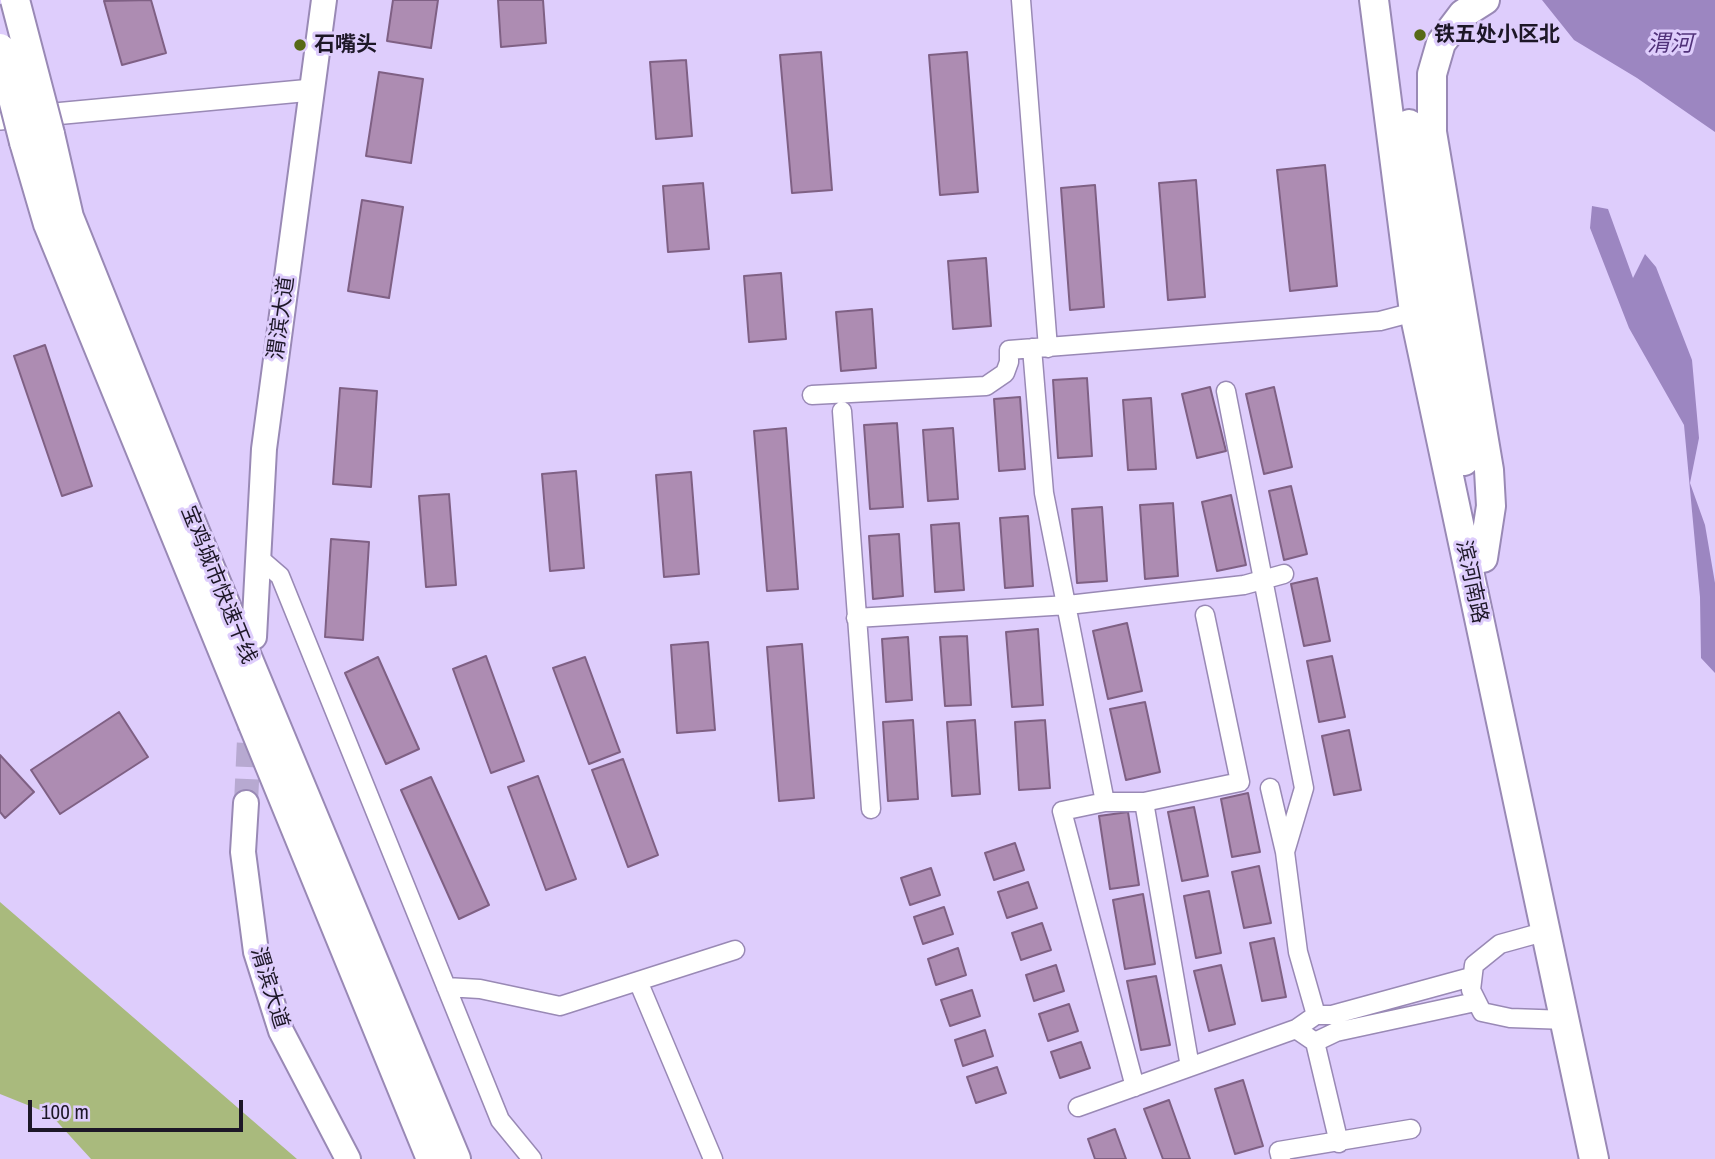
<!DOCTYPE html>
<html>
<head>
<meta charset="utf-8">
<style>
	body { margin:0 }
	#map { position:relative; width:1715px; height:1159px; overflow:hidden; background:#decdfc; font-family:"Archivo Narrow",sans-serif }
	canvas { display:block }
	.scale { position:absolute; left:28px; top:1100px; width:215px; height:32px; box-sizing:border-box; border:4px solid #1d1727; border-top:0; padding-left:9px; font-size:21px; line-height:24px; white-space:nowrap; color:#1d1727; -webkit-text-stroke:5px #decdfc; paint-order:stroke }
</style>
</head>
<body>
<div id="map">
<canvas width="1715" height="1159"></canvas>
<div class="scale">100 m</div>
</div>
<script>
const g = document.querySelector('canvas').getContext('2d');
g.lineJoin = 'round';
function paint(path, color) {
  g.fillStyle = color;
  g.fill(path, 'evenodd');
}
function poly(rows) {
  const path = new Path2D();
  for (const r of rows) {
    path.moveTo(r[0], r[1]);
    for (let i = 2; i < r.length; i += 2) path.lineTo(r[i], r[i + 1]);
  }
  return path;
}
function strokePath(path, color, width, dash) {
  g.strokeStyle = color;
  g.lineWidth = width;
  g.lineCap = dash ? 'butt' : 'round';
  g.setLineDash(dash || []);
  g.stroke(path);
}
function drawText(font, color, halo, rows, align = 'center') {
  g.font = font + ' "Archivo Narrow","Noto Sans SC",sans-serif';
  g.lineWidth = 6;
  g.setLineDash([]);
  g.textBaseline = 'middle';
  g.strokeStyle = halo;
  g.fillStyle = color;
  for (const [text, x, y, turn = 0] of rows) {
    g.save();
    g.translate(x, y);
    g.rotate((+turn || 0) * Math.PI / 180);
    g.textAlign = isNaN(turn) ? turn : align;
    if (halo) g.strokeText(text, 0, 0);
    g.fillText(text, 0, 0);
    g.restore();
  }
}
const green = poly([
	[0,902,297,1159,91,1159,50,1114,0,1094]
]);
const water = poly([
	[1542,0,1715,0,1715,132,1637,78,1574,40],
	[1592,206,1608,209,1633,278,1645,254,1656,267,1692,360,1699,438,1690,483,1705,525,1715,583,1715,673,1701,658,1700,597,1684,425,1629,328,1590,228]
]);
const building = poly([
	[151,0,166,53,122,65,104,1,151,0],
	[393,0,438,0,431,48,387,41,393,0],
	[498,0,543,0,546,43,501,47,498,0],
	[821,52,832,190,792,193,780,55,821,52],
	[967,52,978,192,940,195,929,55,967,52],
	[686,60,692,136,656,139,650,62,686,60],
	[379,72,423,79,411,163,366,156,379,72],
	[1325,165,1337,286,1290,291,1277,170,1325,165],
	[1196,180,1205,297,1168,300,1159,183,1196,180],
	[703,183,709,249,668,252,663,186,703,183],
	[1095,185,1104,307,1070,310,1061,188,1095,185],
	[362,200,403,207,389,298,348,291,362,200],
	[986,258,991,326,953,329,948,261,986,258],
	[781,273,786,339,749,342,744,276,781,273],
	[872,309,876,368,841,371,836,312,872,309],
	[45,345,92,486,62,496,14,356,45,345],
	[1087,378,1092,456,1058,458,1053,380,1087,378],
	[1210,387,1226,451,1197,458,1182,394,1210,387],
	[1274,387,1292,467,1264,474,1246,394,1274,387],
	[340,388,377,391,371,487,333,484,340,388],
	[1020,397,1025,469,999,471,994,399,1020,397],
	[1151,398,1156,469,1128,470,1123,400,1151,398],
	[897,423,903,507,870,509,864,425,897,423],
	[786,428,798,589,767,591,754,431,786,428],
	[953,428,958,499,928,501,923,430,953,428],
	[576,471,584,568,550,571,542,474,576,471],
	[691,472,699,574,664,577,656,475,691,472],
	[1291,486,1307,554,1284,560,1269,491,1291,486],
	[449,494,456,585,426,587,419,496,449,494],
	[1231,495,1246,565,1217,571,1202,502,1231,495],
	[1173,503,1178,576,1145,579,1140,505,1173,503],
	[1102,507,1107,581,1077,583,1072,509,1102,507],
	[1028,516,1033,586,1005,588,1000,518,1028,516],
	[959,523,964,590,935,592,931,525,959,523],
	[899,534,903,596,873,599,869,536,899,534],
	[331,539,369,542,363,640,325,637,331,539],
	[1317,578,1330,641,1304,646,1291,584,1317,578],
	[1127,623,1142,691,1108,699,1093,631,1127,623],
	[1038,629,1043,705,1012,707,1006,632,1038,629],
	[967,636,971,705,945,706,940,637,967,636],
	[908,637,912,700,886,702,882,639,908,637],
	[708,642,715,730,677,733,671,645,708,642],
	[802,644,814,798,779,801,767,647,802,644],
	[486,656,524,761,491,773,453,669,486,656],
	[1332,656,1345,717,1319,722,1307,661,1332,656],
	[378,657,419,749,386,764,345,673,378,657],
	[585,657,620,752,589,764,553,668,585,657],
	[1145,702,1160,772,1126,780,1110,709,1145,702],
	[119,712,148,757,60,814,31,770,119,712],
	[913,720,918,799,888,801,883,722,913,720],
	[975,720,980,794,952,796,947,722,975,720],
	[1045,720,1050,788,1019,790,1015,722,1045,720],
	[1349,730,1361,790,1334,795,1322,736,1349,730],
	[0,755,34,792,5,818,0,812,0,755],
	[623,759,658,855,628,867,592,770,623,759],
	[538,776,576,879,546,890,508,787,538,776],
	[431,777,489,905,459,919,401,790,431,777],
	[1248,793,1260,852,1232,857,1221,799,1248,793],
	[1194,807,1208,876,1182,881,1168,812,1194,807],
	[1128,812,1139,885,1110,889,1099,816,1128,812],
	[1015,843,1024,870,994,880,985,853,1015,843],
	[1259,866,1271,923,1244,928,1232,872,1259,866],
	[931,868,940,895,910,905,901,878,931,868],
	[1028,882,1037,908,1007,918,998,892,1028,882],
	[1209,891,1221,953,1196,958,1184,896,1209,891],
	[1143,894,1155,964,1125,969,1113,900,1143,894],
	[944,907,953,934,923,944,914,917,944,907],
	[1042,923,1051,950,1021,960,1012,933,1042,923],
	[1274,938,1286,997,1262,1001,1250,943,1274,938],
	[958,948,966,975,936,985,928,959,958,948],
	[1056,965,1064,991,1034,1001,1026,975,1056,965],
	[1221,965,1235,1024,1209,1031,1194,971,1221,965],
	[1156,976,1170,1045,1141,1050,1127,981,1156,976],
	[972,990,980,1016,950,1026,941,1000,972,990],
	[1069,1004,1078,1031,1048,1041,1039,1014,1069,1004],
	[985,1030,993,1056,963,1066,955,1040,985,1030],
	[1081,1042,1090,1068,1060,1078,1051,1052,1081,1042],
	[997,1067,1006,1093,976,1103,967,1077,997,1067],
	[1243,1080,1263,1146,1235,1154,1215,1089,1243,1080],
	[1169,1100,1190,1159,1163,1159,1144,1109,1169,1100],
	[1115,1129,1126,1159,1095,1159,1088,1139,1115,1129]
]);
const secondaryTunnel = poly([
	[246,803,250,718]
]);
const minor = poly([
	[1021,0,1048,348],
	[1032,348,1044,493,1105,802],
	[1226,391,1304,788,1285,852],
	[812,395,986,386,1005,373,1009,362,1009,350,1380,321,1414,312],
	[842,411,871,809],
	[258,557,280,576,500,1120,532,1159],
	[856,618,1068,605,1244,585,1284,574],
	[1270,788,1285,852,1298,952,1316,1015],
	[1144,802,1190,1067],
	[1547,931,1500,944,1474,965,1471,990,1482,1012,1510,1018,1567,1020],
	[638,981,713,1159],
	[446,987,480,989,560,1006,735,950],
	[1296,1029,1315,1042,1336,1032,1475,1002],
	[1315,1042,1339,1143],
	[1135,1087,1062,811,1105,802,1144,802,1240,782,1205,615],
	[1078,1107,1296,1029,1316,1015,1332,1015,1471,977],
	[1281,1159,1279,1151,1411,1129]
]);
const tertiary = poly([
	[0,119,312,90]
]);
const secondary = poly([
	[254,637,264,449,324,0],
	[246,803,243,852,256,952,281,1031,348,1159]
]);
const trunk = poly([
	[1374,0,1414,312,1594,1159],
	[1409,124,1436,310,1464,461],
	[50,134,69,217,194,529,456,1159],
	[24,142,48,224,431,1159],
	[1483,558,1491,506,1489,470,1432,132,1432,74,1441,43,1463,14,1485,0]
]);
const trunkBridge = poly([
	[15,0,50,134],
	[0,48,24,142]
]);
const markers = [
	[1420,35,7,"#586a16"],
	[300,45,7,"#586a16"]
];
const poiNames = [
	["铁五处小区北",1434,35],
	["石嘴头",314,45]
];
const streetNames = [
	["渭滨大道",282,318,-82],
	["滨河南路",1471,582,78],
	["宝鸡城市快速干线",218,585,68],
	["渭滨大道",269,988,73]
];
const waterNames = [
	["渭河",1670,45]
];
paint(green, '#a9ba7d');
paint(water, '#9c86c1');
paint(building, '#ad8cb2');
strokePath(building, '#7f6084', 2);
strokePath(secondaryTunnel, '#b7a9d1', 24, [24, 12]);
strokePath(minor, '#9989b5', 21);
strokePath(tertiary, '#9989b5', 24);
strokePath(secondary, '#9989b5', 28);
strokePath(trunk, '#9989b5', 32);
strokePath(minor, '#fff', 18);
strokePath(tertiary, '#fff', 21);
strokePath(secondary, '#fff', 24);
strokePath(trunk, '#fff', 28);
strokePath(trunkBridge, '#9989b5', 32, []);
strokePath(trunkBridge, '#fff', 28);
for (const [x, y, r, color] of markers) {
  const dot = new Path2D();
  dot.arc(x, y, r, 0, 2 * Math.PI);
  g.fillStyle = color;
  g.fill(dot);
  strokePath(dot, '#decdfc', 2.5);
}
drawText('bold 21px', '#1d1727', '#decdfc', poiNames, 'left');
drawText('21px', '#1d1727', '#decdfc', streetNames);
drawText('italic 23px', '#51327a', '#decdfc', waterNames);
</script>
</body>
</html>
